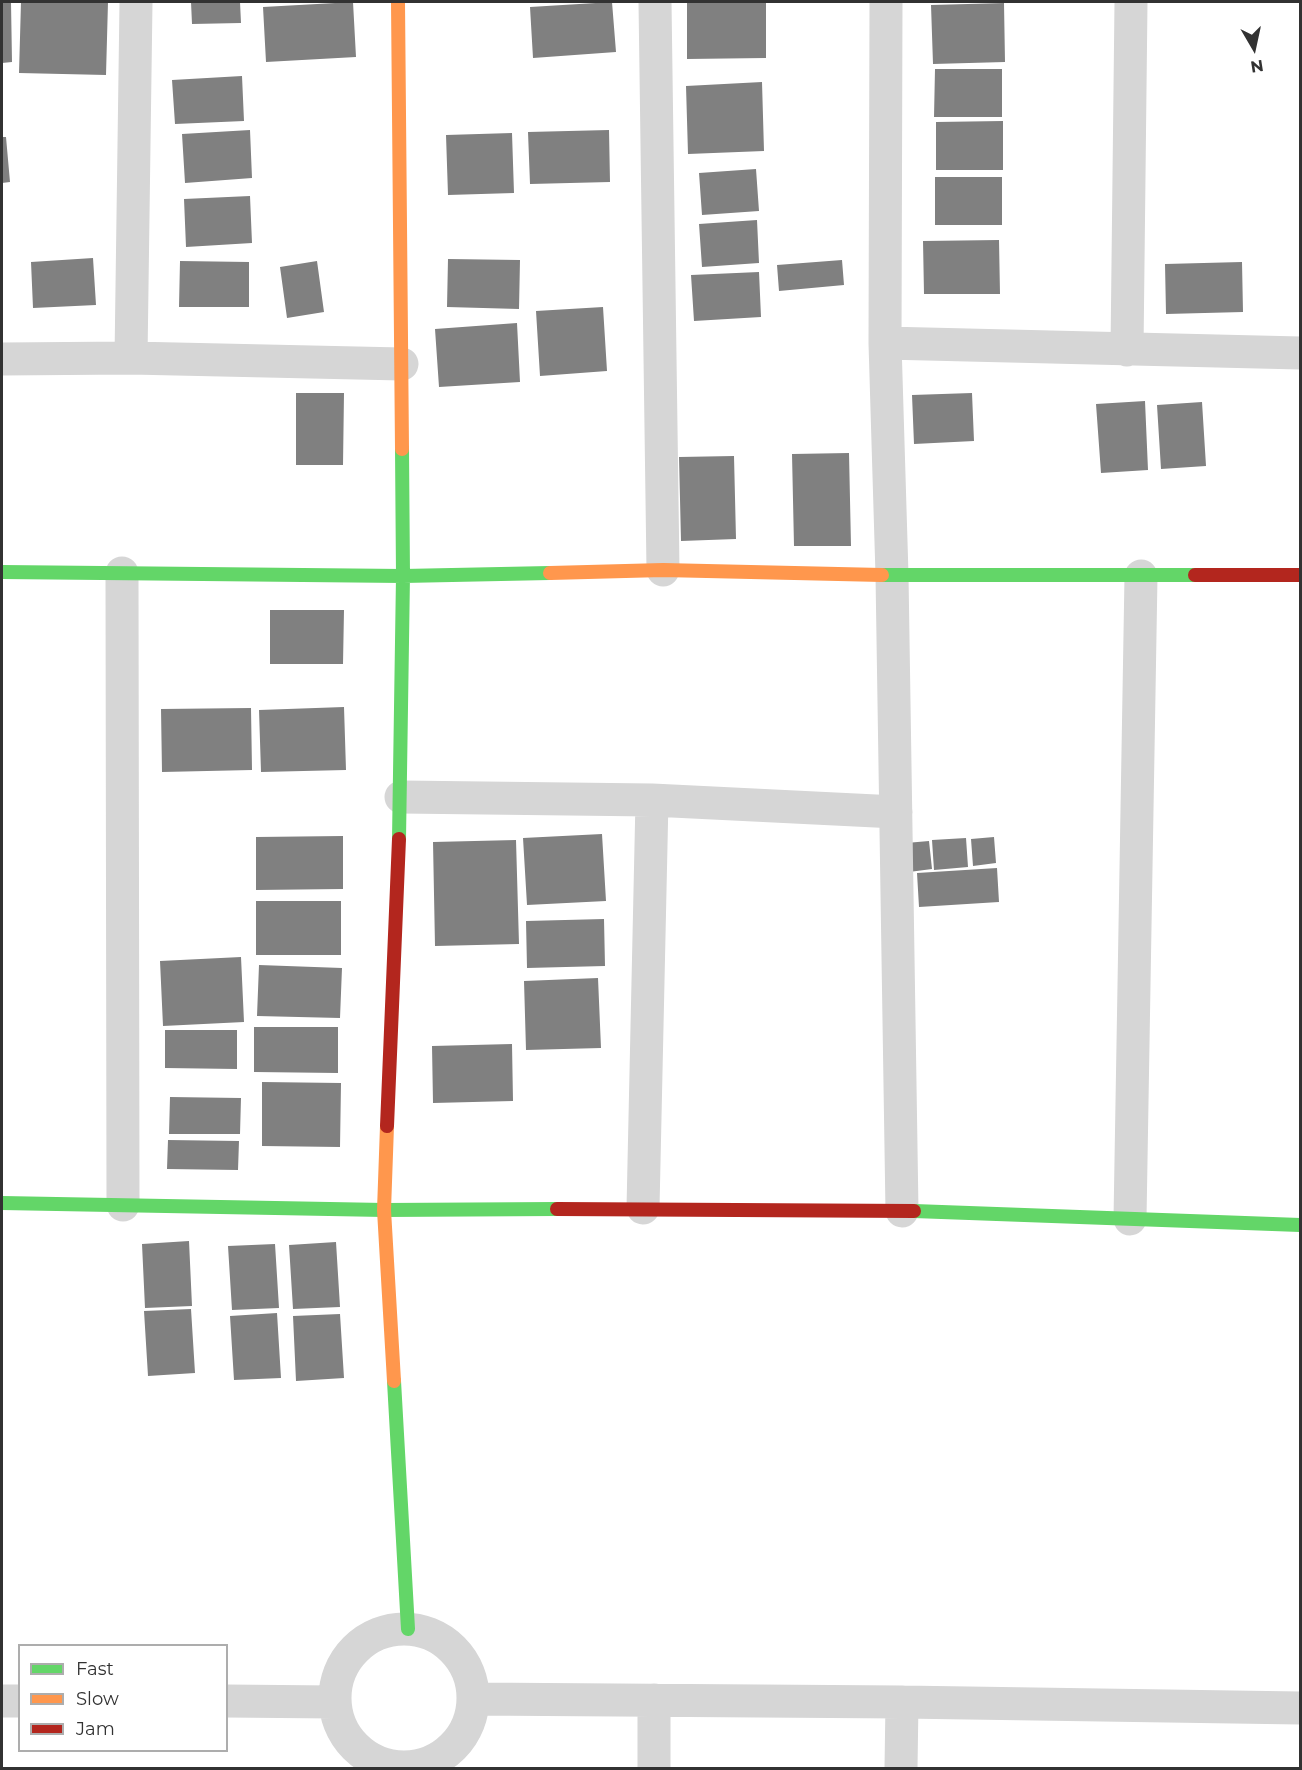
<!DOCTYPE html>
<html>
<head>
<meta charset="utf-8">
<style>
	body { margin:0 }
	#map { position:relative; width:1302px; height:1770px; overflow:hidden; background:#fff; font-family:Montserrat,sans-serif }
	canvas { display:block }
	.frame { position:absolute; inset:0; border:3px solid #323232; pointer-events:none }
	.legend { position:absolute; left:18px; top:1644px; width:210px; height:108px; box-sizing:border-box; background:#fff; border:2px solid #adadad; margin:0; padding:8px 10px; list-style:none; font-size:18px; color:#323232 }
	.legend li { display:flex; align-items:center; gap:12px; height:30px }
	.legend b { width:30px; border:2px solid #adadad }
	.north { position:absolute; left:1224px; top:18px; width:60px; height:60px; -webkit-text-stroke:4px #fff; paint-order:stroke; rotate:171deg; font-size:16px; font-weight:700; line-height:24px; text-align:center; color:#323232 }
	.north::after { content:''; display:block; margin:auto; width:21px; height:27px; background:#323232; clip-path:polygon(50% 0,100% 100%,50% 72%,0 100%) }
</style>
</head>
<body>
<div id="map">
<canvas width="1302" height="1770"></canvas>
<div class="frame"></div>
<ul class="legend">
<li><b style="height:8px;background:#63d668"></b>Fast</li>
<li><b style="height:8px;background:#ff974d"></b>Slow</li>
<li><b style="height:8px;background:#b3261e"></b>Jam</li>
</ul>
<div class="north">N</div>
</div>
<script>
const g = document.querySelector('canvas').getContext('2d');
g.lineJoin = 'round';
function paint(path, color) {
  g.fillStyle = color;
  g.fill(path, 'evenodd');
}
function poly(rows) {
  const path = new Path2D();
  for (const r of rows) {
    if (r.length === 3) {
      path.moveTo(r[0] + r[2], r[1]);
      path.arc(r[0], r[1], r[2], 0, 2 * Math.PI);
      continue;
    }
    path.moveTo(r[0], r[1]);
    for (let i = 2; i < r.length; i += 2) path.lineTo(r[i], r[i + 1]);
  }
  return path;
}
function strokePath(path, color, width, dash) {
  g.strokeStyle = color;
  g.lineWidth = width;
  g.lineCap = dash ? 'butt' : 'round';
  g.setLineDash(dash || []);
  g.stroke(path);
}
const building = poly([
	[2,2,11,2,12,62,2,63],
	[21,2,108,2,106,75,19,73],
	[191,2,240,2,241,23,192,24],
	[353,2,356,57,266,62,263,7],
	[612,2,616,52,533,58,530,7],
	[687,2,766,2,766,58,687,59],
	[1004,3,1005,62,933,64,931,5],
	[935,69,1002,69,1002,117,934,117],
	[242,76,244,121,175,124,172,80],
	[762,82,764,151,688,154,686,86],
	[1003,121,1003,170,936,170,936,122],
	[250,130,252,178,185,183,182,134],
	[609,130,610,182,530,184,528,132],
	[512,133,514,193,448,195,446,135],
	[2,137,6,137,10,182,2,183],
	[756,169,759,211,702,215,699,173],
	[935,177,1002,177,1002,225,935,225],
	[250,196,252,243,186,247,184,199],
	[757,220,759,263,702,267,699,224],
	[999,240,1000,294,924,294,923,241],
	[93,258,96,305,33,308,31,262],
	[448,259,520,260,519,309,447,307],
	[842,260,844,285,779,291,777,265],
	[180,261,249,262,249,307,179,307],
	[317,261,324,312,287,318,280,267],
	[1242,262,1243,312,1166,314,1165,264],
	[759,272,761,317,694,321,691,275],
	[603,307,607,371,540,376,536,311],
	[517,323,520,382,439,387,435,329],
	[296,393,344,393,343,465,296,465],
	[972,393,974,441,914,444,912,395],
	[1145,401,1148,470,1101,473,1096,404],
	[1202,402,1206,466,1161,469,1157,405],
	[849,453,851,546,794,546,792,454],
	[734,456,736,539,681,541,679,457],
	[270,610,344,610,343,664,270,664],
	[344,707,346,770,261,772,259,710],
	[251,708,252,770,162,772,161,709],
	[602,834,606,901,527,905,523,838],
	[343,836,343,889,256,890,256,837],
	[994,837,996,863,973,866,971,839],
	[966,838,968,867,934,870,932,840],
	[516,840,519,944,435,946,433,842],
	[929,841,932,869,909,872,906,843],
	[997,868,999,902,919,907,917,873],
	[256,901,341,901,341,955,256,955],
	[604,919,605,966,527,968,526,921],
	[241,957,244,1022,163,1026,160,961],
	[259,965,342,968,340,1018,257,1016],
	[598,978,601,1048,526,1050,524,981],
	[254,1027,338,1027,338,1073,254,1072],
	[165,1030,237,1030,237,1069,165,1068],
	[512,1044,513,1101,433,1103,432,1046],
	[262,1082,341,1083,340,1147,262,1146],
	[170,1097,241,1098,240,1134,169,1134],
	[168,1140,239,1141,238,1170,167,1169],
	[189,1241,192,1306,145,1308,142,1244],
	[336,1242,340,1307,293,1309,289,1245],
	[275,1244,279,1308,232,1310,228,1246],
	[191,1309,195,1373,148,1376,144,1311],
	[277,1313,281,1378,234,1380,230,1316],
	[340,1314,344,1378,296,1381,293,1316]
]);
const street = poly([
	[655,2,663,570],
	[886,2,885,343,892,575,902,1211],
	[885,343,1300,353],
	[1127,350,1131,2],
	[131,358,136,2],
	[2,359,131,358,402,364],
	[122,573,123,1205],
	[401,797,652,800,896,812],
	[643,1208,652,800],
	[1130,1219,1141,576],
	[404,1698,69],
	[474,1699,902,1702,1300,1708],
	[2,1701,20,1701],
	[226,1701,334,1702],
	[654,1768,654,1700],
	[901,1768,902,1702]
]);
const fast = poly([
	[2,572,403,576,550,573],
	[882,575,1195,575],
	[399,839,403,576,402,449],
	[2,1203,384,1210,557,1209],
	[914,1211,1300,1225],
	[394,1381,408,1629]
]);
const slow = poly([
	[398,2,402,449],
	[550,573,663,570,882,575],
	[387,1126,384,1210,394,1381]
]);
const jam = poly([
	[1195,575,1300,575],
	[387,1126,399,839],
	[557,1209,914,1211]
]);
paint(building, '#808080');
strokePath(street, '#d6d6d6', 33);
strokePath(fast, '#63d668', 14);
strokePath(slow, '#ff974d', 14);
strokePath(jam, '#b3261e', 14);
</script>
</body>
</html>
